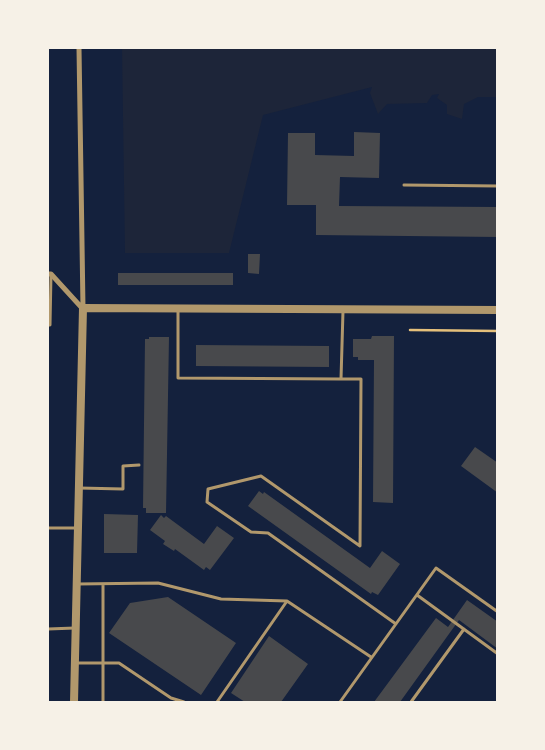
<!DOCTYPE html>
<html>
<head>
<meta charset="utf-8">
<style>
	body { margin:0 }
	#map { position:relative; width:545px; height:750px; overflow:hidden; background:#14213d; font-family:Commissioner,sans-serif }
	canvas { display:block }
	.frame { position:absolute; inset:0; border:49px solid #f6f1e7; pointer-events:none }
</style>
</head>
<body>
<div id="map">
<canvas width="545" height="750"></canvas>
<div class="frame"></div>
</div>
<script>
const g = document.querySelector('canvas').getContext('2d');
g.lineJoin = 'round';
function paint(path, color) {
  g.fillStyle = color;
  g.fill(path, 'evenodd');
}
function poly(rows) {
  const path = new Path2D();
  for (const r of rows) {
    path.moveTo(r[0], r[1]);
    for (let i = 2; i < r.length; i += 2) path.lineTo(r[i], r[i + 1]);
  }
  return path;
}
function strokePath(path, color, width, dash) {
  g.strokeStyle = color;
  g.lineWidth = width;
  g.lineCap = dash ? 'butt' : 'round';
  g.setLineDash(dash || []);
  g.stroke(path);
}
const green = poly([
	[122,48,497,48,497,97,478,97,464,104,462,119,447,114,447,105,437,98,439,94,432,95,427,103,387,104,378,114,370,93,372,87,263,115,229,253,125,253]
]);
const building = poly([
	[354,132,380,133,379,178,340,177,339,206,498,207,498,237,316,235,316,205,287,205,288,133,315,133,315,155,354,156],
	[248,254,260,254,259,274,248,273],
	[118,273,233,273,233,285,118,285],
	[372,336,394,336,393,503,373,502,374,360,358,360,358,357,353,357,353,339,371,339],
	[149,337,169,337,166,513,146,513,146,508,143,508,145,339,149,339],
	[196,345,329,346,329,367,196,366],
	[475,447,498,463,498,493,461,466],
	[259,491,263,494,264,492,370,568,382,551,400,564,378,595,372,592,371,594,248,506],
	[104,514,138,515,137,553,104,553],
	[161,515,164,518,166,516,204,544,217,526,234,538,210,570,206,567,204,570,175,549,174,551,163,544,165,541,150,530],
	[168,597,236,643,201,695,109,633,130,603],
	[467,600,498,622,498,649,459,620,400,702,374,702,436,618,448,627],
	[269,636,308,664,281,702,245,702,231,693]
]);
const path = poly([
	[410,330,498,331]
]);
const service = poly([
	[404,185,498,186],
	[178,309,178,378,341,379],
	[343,311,341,379,361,379,360,546,261,476,208,489,207,502,251,532,268,533,396,624],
	[48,325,50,325,51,274],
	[79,488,123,489,123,466,139,465],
	[48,528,77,528],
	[77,584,158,583,221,599,287,601,371,657],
	[417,595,498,654],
	[48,629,75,628],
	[76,663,119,663,171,698,184,702],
	[103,702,103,584],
	[217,702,287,601],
	[340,702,436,568,498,612],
	[411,702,464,629]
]);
const minor = poly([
	[79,48,83,308],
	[48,274,51,274,82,308]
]);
const tertiary = poly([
	[74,702,83,308,498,310]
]);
paint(green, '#1d2539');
paint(building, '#48494c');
strokePath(path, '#e5c07b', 2.5);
strokePath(service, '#b1986c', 3);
strokePath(minor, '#b1986c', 5);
strokePath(tertiary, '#b1986c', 8);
</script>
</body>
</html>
